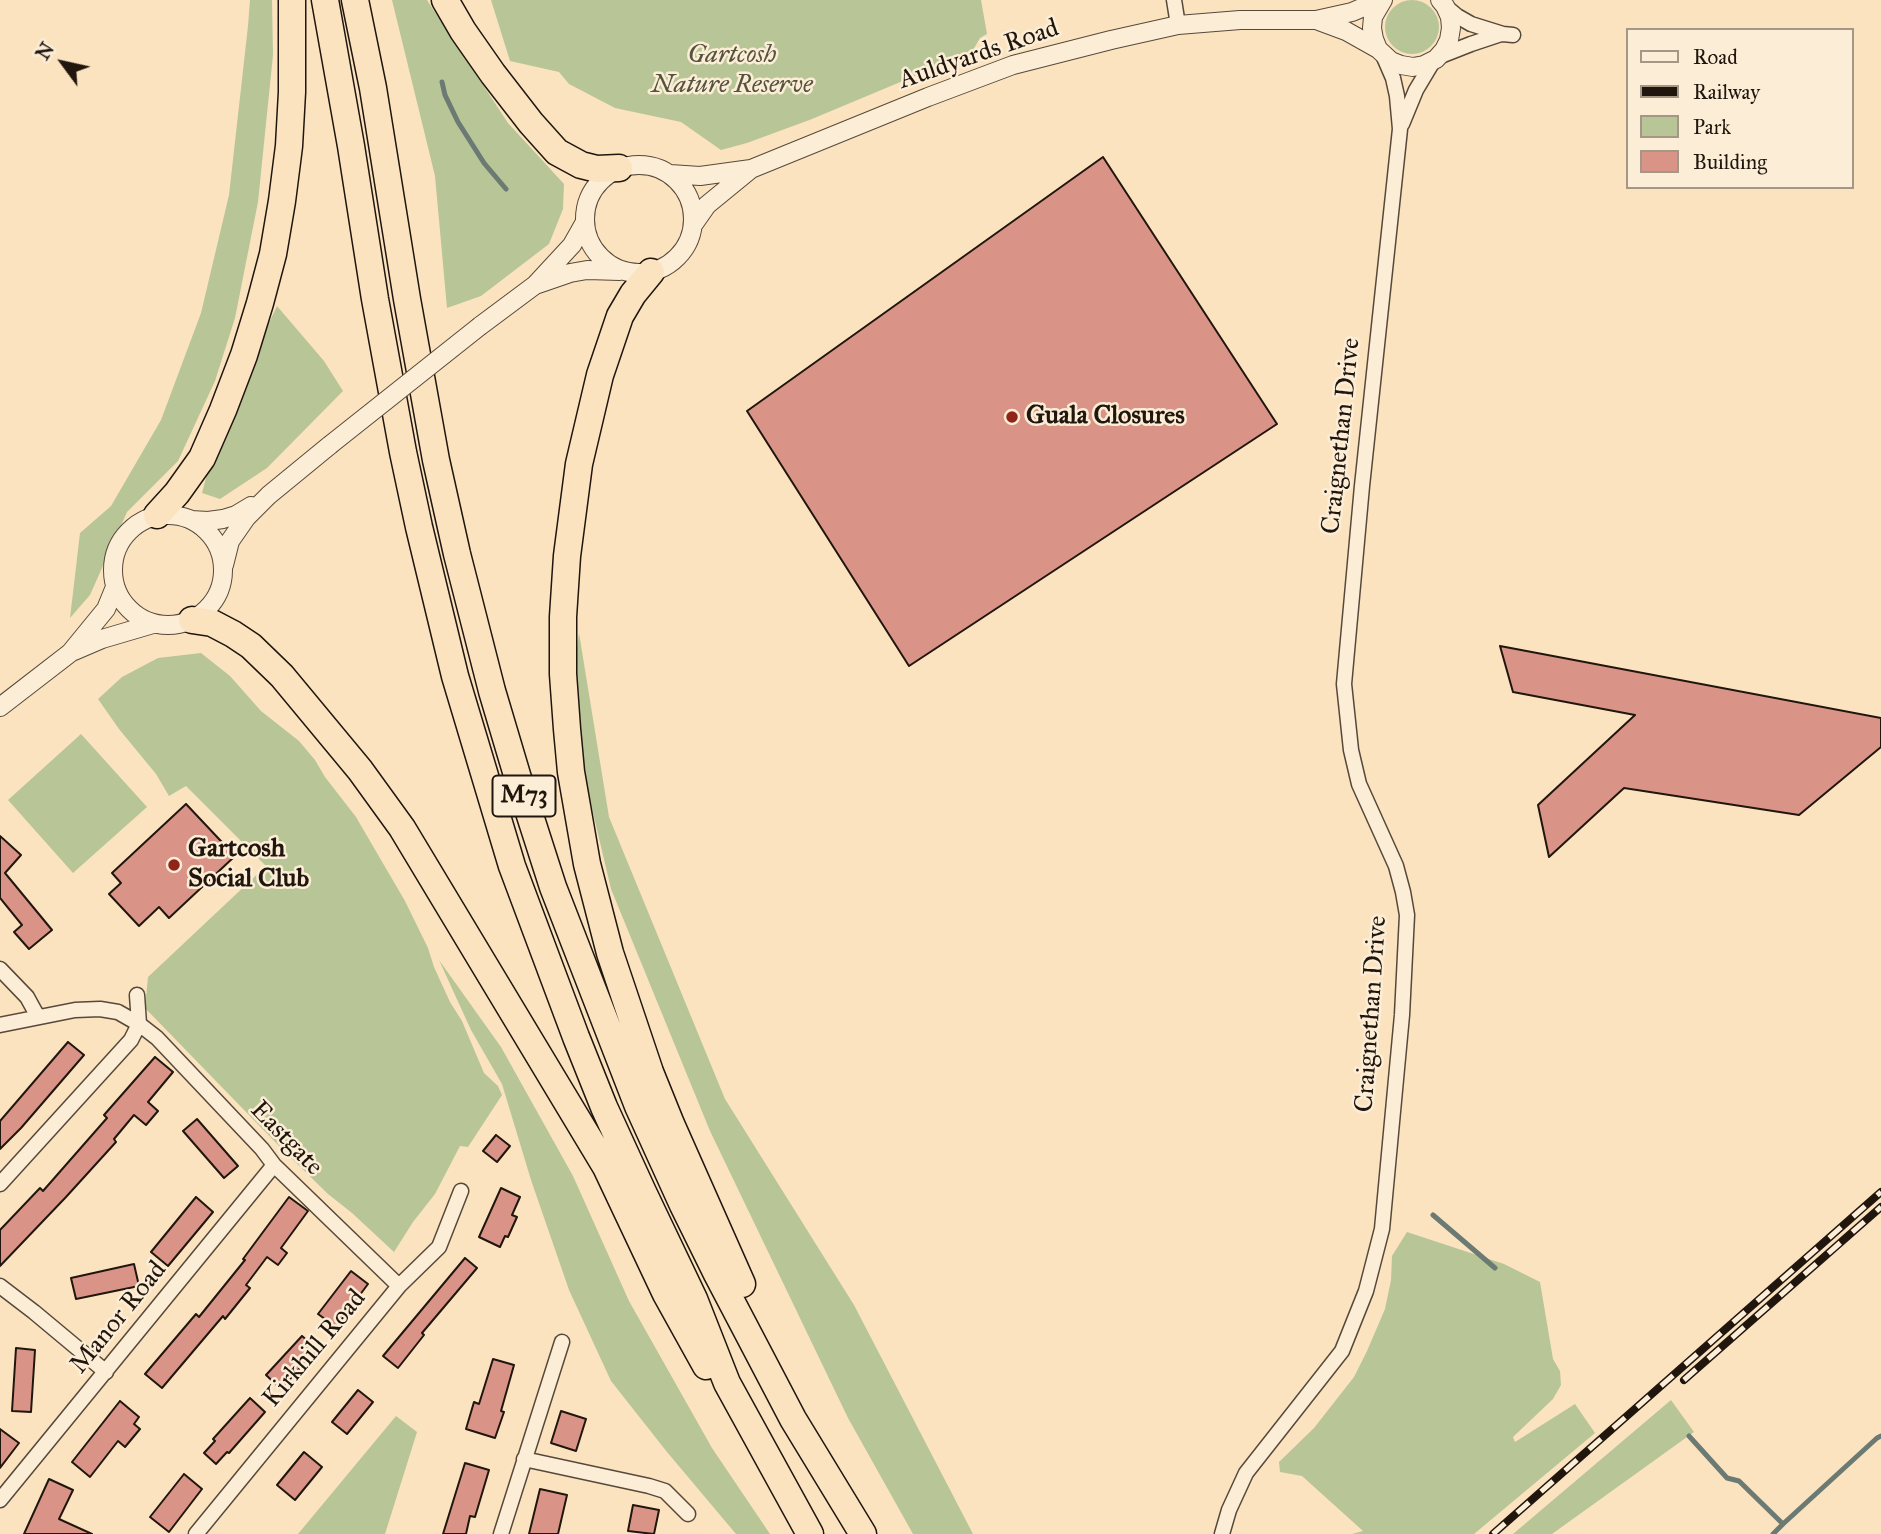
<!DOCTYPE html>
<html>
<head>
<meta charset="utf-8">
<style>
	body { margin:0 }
	#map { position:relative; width:1881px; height:1534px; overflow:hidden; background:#fbe3c0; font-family:"IM FELL Great Primer",serif }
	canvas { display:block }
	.legend { position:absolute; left:1626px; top:28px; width:228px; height:161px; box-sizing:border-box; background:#fcedd6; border:2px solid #a49786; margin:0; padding:9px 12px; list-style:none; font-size:21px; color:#20160e }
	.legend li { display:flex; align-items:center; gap:14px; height:35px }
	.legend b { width:35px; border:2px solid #a49786 }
	.north { position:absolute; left:28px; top:28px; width:70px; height:70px; -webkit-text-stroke:5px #fcedd6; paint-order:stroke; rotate:303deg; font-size:19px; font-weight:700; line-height:28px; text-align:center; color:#20160e }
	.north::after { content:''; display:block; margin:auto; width:24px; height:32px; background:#20160e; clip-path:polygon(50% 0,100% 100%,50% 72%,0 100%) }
</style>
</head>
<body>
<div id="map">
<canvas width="1881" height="1534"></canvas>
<ul class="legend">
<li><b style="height:9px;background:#fcedd6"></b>Road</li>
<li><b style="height:9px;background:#20160e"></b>Railway</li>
<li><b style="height:19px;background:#b8c597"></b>Park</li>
<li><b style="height:19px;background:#da9487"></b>Building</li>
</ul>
<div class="north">N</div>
</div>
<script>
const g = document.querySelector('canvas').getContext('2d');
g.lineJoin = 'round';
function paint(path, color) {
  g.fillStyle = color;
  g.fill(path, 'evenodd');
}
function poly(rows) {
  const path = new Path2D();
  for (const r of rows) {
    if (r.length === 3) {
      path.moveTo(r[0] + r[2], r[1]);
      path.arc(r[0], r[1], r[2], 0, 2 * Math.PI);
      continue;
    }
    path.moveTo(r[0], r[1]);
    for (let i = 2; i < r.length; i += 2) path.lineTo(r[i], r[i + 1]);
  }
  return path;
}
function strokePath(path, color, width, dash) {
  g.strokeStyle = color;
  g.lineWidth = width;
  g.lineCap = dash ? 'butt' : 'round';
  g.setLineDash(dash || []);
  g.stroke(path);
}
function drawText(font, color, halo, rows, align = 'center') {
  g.font = font + ' "IM FELL Great Primer",serif';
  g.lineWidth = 5;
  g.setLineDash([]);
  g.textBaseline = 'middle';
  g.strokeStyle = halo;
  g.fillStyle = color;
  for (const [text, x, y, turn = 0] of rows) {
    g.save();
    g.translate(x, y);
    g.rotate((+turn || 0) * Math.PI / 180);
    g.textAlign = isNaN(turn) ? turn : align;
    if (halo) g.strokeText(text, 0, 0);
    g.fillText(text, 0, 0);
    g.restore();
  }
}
const green = poly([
	[1412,27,27],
	[250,0,272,0,273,55,258,202,235,318,215,381,178,461,127,512,90,595,70,618,80,533,111,506,161,420,201,313,229,195,248,26],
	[392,0,427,0,508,123,564,184,563,209,549,244,481,296,447,308,435,176],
	[491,0,981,0,987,34,980,38,972,52,812,119,747,143,721,150,681,122,615,108,569,84,559,72,510,61],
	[277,306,324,361,343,391,267,468,220,499,202,493,207,474,247,369],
	[579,633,609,817,725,1099,854,1305,973,1534,913,1534,848,1418,710,1131,611,889,569,711],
	[201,653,230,676,261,711,299,741,315,760,325,777,356,817,405,901,428,948,434,967,450,1002,462,1021,484,1073,498,1086,502,1095,468,1147,460,1146,435,1194,413,1222,394,1252,352,1213,328,1194,281,1148,145,1008,148,977,266,866,186,786,169,796,156,774,119,729,98,699,122,677,158,658],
	[81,734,147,807,73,873,8,800],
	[439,960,501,1047,573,1176,629,1301,712,1448,770,1534,736,1534,667,1452,611,1381,569,1290,531,1180,502,1084,471,1030],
	[1407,1232,1504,1264,1540,1282,1553,1359,1560,1371,1561,1385,1553,1399,1513,1437,1515,1442,1575,1404,1595,1433,1474,1534,1352,1534,1363,1531,1302,1476,1280,1472,1279,1462,1314,1428,1354,1377,1367,1351,1385,1309,1391,1280,1392,1256],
	[1671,1400,1694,1432,1552,1534,1513,1534],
	[396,1416,417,1432,385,1534,298,1534]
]);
const stream = poly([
	[442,82,445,95,458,122,484,163,506,189],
	[1433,1215,1495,1268],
	[1689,1436,1727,1478,1739,1481,1783,1524,1773,1534],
	[1783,1524,1877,1438,1881,1436]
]);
const building = poly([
	[1103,157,1277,424,909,666,747,411,1103,157],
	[1500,646,1881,718,1881,747,1799,815,1624,788,1549,857,1538,805,1635,715,1513,692,1500,646],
	[186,804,235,856,169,918,159,907,139,926,109,894,121,883,112,873,186,804],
	[0,836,21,855,5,873,52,930,29,949,14,932,22,925,0,898,0,836],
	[68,1042,84,1055,21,1128,0,1149,0,1121,68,1042],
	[155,1057,173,1072,148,1102,158,1111,146,1125,134,1115,114,1139,116,1142,66,1197,0,1266,0,1230,40,1188,43,1191,107,1118,104,1115,155,1057],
	[197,1119,238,1166,224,1178,183,1131,197,1119],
	[496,1135,510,1146,497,1162,483,1151,496,1135],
	[501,1188,520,1197,512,1215,517,1217,508,1237,505,1236,500,1247,479,1237,501,1188],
	[196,1197,213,1212,168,1266,151,1252,196,1197],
	[289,1197,308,1211,281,1248,287,1253,278,1265,267,1257,246,1285,250,1288,225,1319,223,1316,162,1388,145,1374,196,1314,199,1317,245,1260,243,1259,289,1197],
	[465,1258,477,1268,422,1333,424,1335,398,1368,383,1356,465,1258],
	[134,1264,139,1286,76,1299,71,1278,134,1264],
	[351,1271,368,1284,336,1327,318,1314,351,1271],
	[302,1336,317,1349,281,1389,266,1375,302,1336],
	[16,1348,35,1350,31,1412,12,1411,16,1348],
	[493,1359,514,1365,501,1411,504,1412,495,1438,466,1429,474,1402,479,1404,493,1359],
	[358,1390,373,1402,347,1434,332,1422,358,1390],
	[250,1398,265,1412,229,1453,227,1452,216,1464,204,1453,215,1441,213,1439,250,1398],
	[120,1401,139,1417,134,1424,140,1429,125,1447,118,1441,90,1477,72,1462,120,1401],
	[561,1411,586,1419,576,1451,551,1443,561,1411],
	[0,1429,19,1443,0,1468,0,1429],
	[304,1452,322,1467,295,1500,277,1485,304,1452],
	[465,1463,489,1470,475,1517,470,1516,466,1534,443,1534,465,1463],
	[184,1474,202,1489,169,1532,150,1517,184,1474],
	[49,1479,73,1490,59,1519,92,1534,24,1534,49,1479],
	[540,1489,567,1495,558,1534,529,1534,540,1489],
	[633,1505,659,1510,654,1534,628,1531,633,1505]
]);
const minor = poly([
	[1174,0,1178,25],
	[1445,6,1457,16,1471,24,1503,34,1513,35],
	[1438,57,1471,44,1501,34],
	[1402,124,1416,90,1434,60],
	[0,969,27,997,38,1017],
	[0,1025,75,1010,100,1009,118,1012,139,1024,157,1038,262,1149,274,1165,399,1286],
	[0,1184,131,1040,139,1024,137,995],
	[0,1286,34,1312,106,1372],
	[524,1459,649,1486,665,1491,688,1514],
	[0,1500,274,1165],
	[196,1534,399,1286,439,1247,461,1191],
	[501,1534,562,1342],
	[1222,1534,1229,1510,1246,1473,1342,1351,1366,1291,1382,1229,1402,1015,1407,915,1403,892,1396,866,1359,784,1351,750,1344,684,1362,486,1400,129,1397,96,1393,78,1383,55]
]);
const tertiary = poly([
	[1383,0,1373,17,1372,28,1374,39,1378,49,1391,61,1401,65,1413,67,1424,65,1436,59,1444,50,1449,40,1451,28,1450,17,1445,6,1440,0],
	[1319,21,1346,31,1378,49],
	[639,219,54],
	[670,174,700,176,751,169,928,97,1013,65,1111,40,1178,25,1240,20,1316,20,1352,12,1380,0],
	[693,225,707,205,751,169],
	[538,284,570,273,587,270,620,271],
	[480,326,535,285,572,245,585,222],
	[168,570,55],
	[191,520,208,521,223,519,236,515,251,506],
	[224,565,230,541,246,518,269,495,330,445],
	[74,651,102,639,153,624],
	[0,707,70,653,106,609,115,587]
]);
const motorway = poly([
	[325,0,351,146,375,299,403,452,419,527,455,676,512,866,576,1037,604,1107,642,1190,694,1299,727,1383,810,1534],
	[355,0,373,88,407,299,436,460,457,554,492,691,517,775,553,887,638,1106,683,1205,717,1274,793,1419,863,1534],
	[445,0,463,31,493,74,531,123,557,152,581,165,597,169,619,168],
	[651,272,633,294,620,316,600,375,579,464,567,556,563,617,563,674,567,729,571,772,587,864,610,953,650,1072,671,1124,742,1284],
	[157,515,177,493,202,458,223,410,244,355,260,303,273,254,282,201,289,146,292,92,292,0],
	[192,620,212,623,233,634,251,646,282,676,360,770,402,828,606,1167,666,1294,706,1366]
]);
const rail = poly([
	[1684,1380,1881,1207],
	[1493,1534,1881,1192]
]);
const tertiaryBridge = poly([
	[330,445,480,326]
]);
const markers = [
	[1012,417,7,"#8f2418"],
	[174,865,7,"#8f2418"]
];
const shields = [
	[524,796,63]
];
const shieldNames = [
	["M73",524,796]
];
const streetNames = [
	["Auldyards Road",979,55,-19],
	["Craignethan Drive",1342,436,-84],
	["Craignethan Drive",1372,1014,-86],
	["Eastgate",286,1139,46],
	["Manor Road",119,1318,-51],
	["Kirkhill Road",315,1349,-50]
];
const parkNames = [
	["Gartcosh",732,56],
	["Nature Reserve",732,86]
];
const poiNames = [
	["Guala Closures",1026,417],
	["Gartcosh",188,850],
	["Social Club",188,880]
];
paint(green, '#b8c597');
strokePath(stream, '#6c7a74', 5);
paint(building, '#da9487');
strokePath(building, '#20160e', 2);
strokePath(minor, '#57493a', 17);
strokePath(tertiary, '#57493a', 20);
strokePath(motorway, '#20160e', 29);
strokePath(minor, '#fcedd6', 14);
strokePath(tertiary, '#fcedd6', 18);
strokePath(motorway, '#fbe3c0', 26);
strokePath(rail, '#20160e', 8);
strokePath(rail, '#fcedd6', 5, [16]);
strokePath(tertiaryBridge, '#57493a', 20, []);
strokePath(tertiaryBridge, '#fcedd6', 18);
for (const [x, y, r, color] of markers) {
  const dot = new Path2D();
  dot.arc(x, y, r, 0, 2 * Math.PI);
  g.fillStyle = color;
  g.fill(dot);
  strokePath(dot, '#fcedd6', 2.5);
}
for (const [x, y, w] of shields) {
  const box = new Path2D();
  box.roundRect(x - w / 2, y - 20.5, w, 41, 5);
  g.fillStyle = '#fcedd6';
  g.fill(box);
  strokePath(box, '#20160e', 2);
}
drawText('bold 24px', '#20160e', null, shieldNames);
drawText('26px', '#20160e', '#fcedd6', streetNames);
drawText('italic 26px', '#55533e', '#fcedd6', parkNames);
drawText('bold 26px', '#20160e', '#fcedd6', poiNames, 'left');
</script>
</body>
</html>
